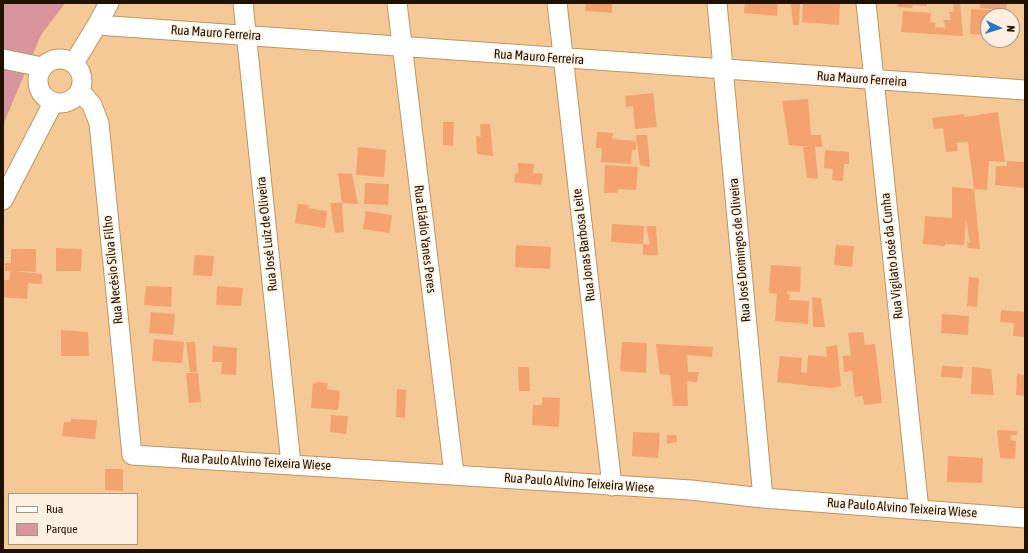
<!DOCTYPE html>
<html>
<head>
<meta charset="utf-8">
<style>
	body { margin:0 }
	#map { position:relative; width:1028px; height:553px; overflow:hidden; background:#f4c995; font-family:"Asap Condensed",sans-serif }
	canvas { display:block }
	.frame { position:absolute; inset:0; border:4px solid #201100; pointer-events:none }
	.legend { position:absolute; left:8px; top:493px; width:130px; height:52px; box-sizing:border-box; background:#fdf0e0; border:1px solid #a59786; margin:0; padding:5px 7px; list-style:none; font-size:12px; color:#201100 }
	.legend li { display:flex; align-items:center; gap:8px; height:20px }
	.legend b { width:20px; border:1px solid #a59786 }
	.north { position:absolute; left:980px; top:8px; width:40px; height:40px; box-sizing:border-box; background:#fdf0e0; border:1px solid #a59786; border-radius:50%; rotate:94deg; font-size:11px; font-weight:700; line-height:16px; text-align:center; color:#201100 }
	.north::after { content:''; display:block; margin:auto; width:14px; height:18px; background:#2475c4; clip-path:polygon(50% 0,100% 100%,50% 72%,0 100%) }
</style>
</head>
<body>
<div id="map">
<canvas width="1028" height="553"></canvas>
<div class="frame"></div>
<ul class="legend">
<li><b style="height:5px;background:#fff"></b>Rua</li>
<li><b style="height:11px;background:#d9959d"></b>Parque</li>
</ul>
<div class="north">N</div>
</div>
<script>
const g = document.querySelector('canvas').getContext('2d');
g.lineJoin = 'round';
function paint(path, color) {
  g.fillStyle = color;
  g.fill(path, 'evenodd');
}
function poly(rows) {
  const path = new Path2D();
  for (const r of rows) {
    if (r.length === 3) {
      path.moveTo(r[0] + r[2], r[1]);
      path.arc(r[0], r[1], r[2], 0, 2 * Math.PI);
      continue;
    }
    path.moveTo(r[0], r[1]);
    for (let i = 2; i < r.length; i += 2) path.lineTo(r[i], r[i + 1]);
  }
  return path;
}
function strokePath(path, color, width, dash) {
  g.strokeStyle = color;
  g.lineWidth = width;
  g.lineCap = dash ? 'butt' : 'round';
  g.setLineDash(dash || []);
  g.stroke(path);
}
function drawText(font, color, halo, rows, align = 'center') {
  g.font = font + ' "Asap Condensed",sans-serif';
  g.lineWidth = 3;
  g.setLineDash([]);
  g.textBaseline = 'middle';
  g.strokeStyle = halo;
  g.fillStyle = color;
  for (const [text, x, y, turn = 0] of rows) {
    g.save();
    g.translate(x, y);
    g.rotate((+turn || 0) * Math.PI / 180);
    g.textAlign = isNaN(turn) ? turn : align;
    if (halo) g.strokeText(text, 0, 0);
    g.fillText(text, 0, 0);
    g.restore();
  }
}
const green = poly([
	[3,3,65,3,41,35,3,125]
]);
const building = poly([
	[586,3,612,3,612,13,585,11],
	[745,3,778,3,777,16,744,13],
	[791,3,800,3,799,25,793,25],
	[803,3,840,3,839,25,802,22],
	[898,3,927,3,927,6,913,5,912,8,897,7],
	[953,3,960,3,963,36,901,32,903,11,931,13,930,22,936,23,935,27,946,28,943,20,951,20,949,12,954,12],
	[980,3,1007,3,1006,10,980,8],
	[971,9,1010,11,1010,16,988,16,988,35,970,34],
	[653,93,657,127,635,129,633,106,626,107,625,96],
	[808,99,811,135,821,135,822,147,815,147,818,179,807,178,803,147,811,147,789,145,782,101],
	[998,112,1005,162,989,161,987,190,974,189,968,142,957,143,958,151,946,152,943,128,934,129,932,118,964,114,964,117],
	[443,122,454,122,453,146,443,145],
	[480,124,490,124,493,156,477,154,476,136,481,137],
	[597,132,613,133,612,139,636,141,636,150,632,150,631,164,601,162,602,148,596,148],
	[636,135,647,135,650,167,640,165],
	[358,147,386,150,384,177,356,175],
	[825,150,849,152,849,164,844,164,843,181,832,180,833,169,824,168],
	[1007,161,1024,162,1025,188,995,185,996,166,1007,166],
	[518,163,534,164,533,173,543,174,541,185,514,182,515,173,518,173],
	[605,165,638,167,636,190,618,189,617,193,604,193],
	[338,173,352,174,358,204,342,203,344,232,335,233,330,203,342,203],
	[365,183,389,184,388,205,364,204],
	[952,187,974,189,980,249,968,248,967,242,970,243,966,219,964,245,945,244,945,246,923,244,925,216,952,218],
	[298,204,309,205,308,208,327,211,325,228,295,223],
	[366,211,392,215,389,233,363,229],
	[612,224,644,226,643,244,650,245,646,226,656,226,658,255,643,255,643,244,611,242],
	[516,245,551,247,550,269,515,267],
	[836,245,854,246,852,267,834,265],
	[56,248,82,249,81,271,56,271],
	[11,249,36,249,36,272,14,271,42,274,42,284,28,283,27,299,3,297,3,280,9,280,11,271,5,271,5,263,11,263],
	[195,255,214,256,212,276,193,275],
	[771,265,801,267,800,292,787,291,787,294,790,295,789,300,809,301,808,324,775,321,777,294,769,293],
	[969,277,979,278,977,307,967,306],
	[146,286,172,287,171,307,144,305],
	[217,286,243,288,241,306,216,305],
	[812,297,821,298,825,327,813,327],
	[1001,310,1025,312,1025,337,1013,336,1014,323,1000,322],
	[151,312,175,314,173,335,149,333],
	[942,314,969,316,968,335,941,333],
	[61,330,88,332,89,356,61,356],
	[863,332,865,345,875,344,882,403,864,405,863,396,855,397,852,371,844,372,843,356,851,355,848,333],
	[154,339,184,342,182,363,152,361],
	[186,342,195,342,197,372,190,372],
	[622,342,647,343,646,373,620,371],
	[656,344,713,347,712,357,687,355,688,372,699,372,697,382,687,381,688,406,673,406,670,375,660,374],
	[837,345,841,386,830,388,777,382,780,356,802,358,801,372,807,373,808,355,827,357,826,347],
	[213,346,237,348,236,375,221,374,222,362,212,362],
	[942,366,963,367,962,378,941,377],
	[518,367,529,367,530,391,519,391],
	[972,367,991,369,994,395,971,394],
	[186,373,198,373,201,402,189,403],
	[1017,374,1025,375,1025,396,1016,395],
	[316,382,328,383,327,389,340,391,338,410,311,408,313,383,316,384],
	[397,389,406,390,405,418,396,417],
	[542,397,560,398,559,427,532,425,533,405,542,405],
	[331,415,348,416,346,434,330,432],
	[71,419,97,420,95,439,62,436,64,422,71,422],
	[997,430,1017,431,1017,435,1011,435,1011,440,1016,441,1015,459,1000,458],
	[633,432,660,433,658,458,632,456],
	[667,435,676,435,677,442,667,444],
	[948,456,983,458,982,483,947,482],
	[105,469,123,469,123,491,105,490]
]);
const minor = poly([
	[243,3,291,464],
	[397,3,454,474],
	[557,3,612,486],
	[717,3,763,498],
	[866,3,919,510],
	[97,25,109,3],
	[60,81,22],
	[3,59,42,67],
	[74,63,97,25,1025,90],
	[80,91,92,105,99,123,132,455,691,490,763,498,1025,518],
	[3,200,53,103]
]);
const streetNames = [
	["Rua Mauro Ferreira",216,33,4],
	["Rua Mauro Ferreira",539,57,4],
	["Rua Mauro Ferreira",862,79,4],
	["Rua José Luíz de Oliveira",267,234,-96],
	["Rua Eládio Yanes Peres",425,239,83],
	["Rua Jonas Barbosa Leite",584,245,-97],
	["Rua José Domingos de Oliveira",740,250,-95],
	["Rua Vigilato José da Cunha",892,256,-96],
	["Rua Necésio Silva Filho",113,270,-96],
	["Rua Paulo Alvino Teixeira Wiese",256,462,3],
	["Rua Paulo Alvino Teixeira Wiese",579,483,4],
	["Rua Paulo Alvino Teixeira Wiese",902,508,4]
];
paint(green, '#d9959d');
paint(building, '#f4a270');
strokePath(minor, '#bd9562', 21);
strokePath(minor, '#fff', 19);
drawText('13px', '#201100', '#fdf0e0', streetNames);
</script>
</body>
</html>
